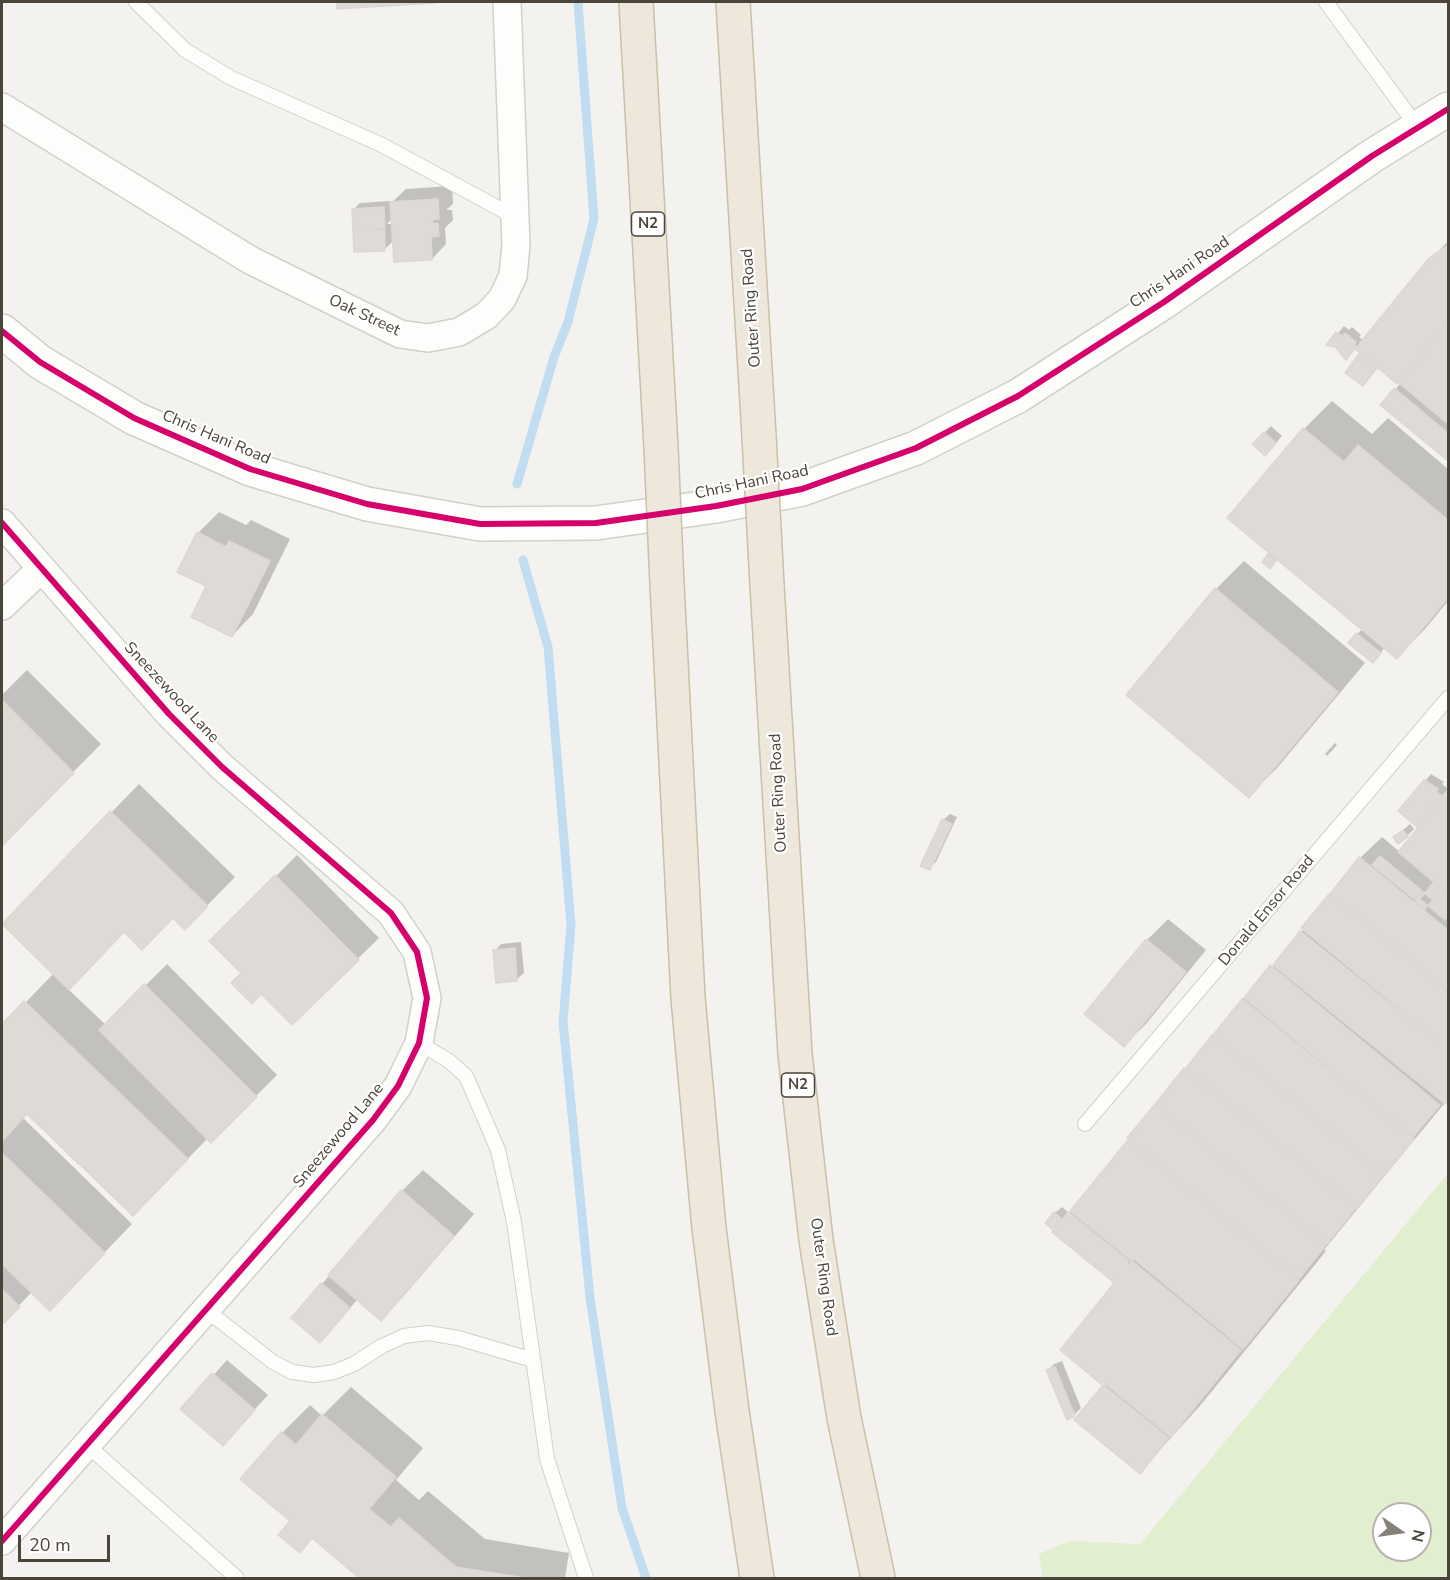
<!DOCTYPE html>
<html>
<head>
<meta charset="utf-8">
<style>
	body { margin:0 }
	#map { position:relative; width:1450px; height:1580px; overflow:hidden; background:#f4f2ee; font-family:"Nunito Sans",sans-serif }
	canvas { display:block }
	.frame { position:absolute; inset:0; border:3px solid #4b4439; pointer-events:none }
	.north { position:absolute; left:1372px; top:1502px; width:60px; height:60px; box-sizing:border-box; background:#fff; border:2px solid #b7b4b0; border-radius:50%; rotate:103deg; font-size:16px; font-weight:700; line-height:24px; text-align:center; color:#4b4439 }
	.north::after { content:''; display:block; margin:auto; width:21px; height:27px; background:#868178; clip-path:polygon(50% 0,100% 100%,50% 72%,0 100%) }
	.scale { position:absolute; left:18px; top:1535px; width:92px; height:27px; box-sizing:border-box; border:3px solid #4b4439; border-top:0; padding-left:8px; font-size:18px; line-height:21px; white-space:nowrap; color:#4b4439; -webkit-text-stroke:4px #fff; paint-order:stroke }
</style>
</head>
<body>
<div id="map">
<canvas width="1450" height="1580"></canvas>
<div class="frame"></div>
<div class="north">N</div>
<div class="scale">20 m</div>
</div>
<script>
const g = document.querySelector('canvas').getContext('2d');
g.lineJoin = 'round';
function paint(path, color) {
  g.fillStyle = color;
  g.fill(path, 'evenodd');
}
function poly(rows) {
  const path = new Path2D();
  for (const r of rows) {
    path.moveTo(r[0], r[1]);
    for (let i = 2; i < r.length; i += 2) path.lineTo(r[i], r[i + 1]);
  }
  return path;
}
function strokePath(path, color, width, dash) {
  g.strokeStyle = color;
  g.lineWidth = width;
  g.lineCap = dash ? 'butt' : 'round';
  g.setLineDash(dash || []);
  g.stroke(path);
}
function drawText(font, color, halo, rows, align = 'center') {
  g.font = font + ' "Nunito Sans",sans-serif';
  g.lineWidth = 4.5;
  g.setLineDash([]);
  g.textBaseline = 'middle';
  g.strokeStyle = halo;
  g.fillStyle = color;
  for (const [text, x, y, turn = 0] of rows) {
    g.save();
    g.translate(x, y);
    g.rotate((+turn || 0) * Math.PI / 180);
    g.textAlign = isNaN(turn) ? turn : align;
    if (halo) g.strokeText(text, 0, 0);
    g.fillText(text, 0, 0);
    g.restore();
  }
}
const green = poly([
	[1448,1173,1448,1578,1043,1578,1039,1554,1070,1541,1140,1544],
	[1384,1514,1420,1514,1420,1550,1384,1550]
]);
const shadow = poly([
	[338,2,435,2,339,8],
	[452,186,453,204,446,210,452,210,453,220,445,228,446,244,432,259,394,240,385,249,355,232,359,228,353,210,360,203,390,201,390,204,406,189],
	[392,218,393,224,387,224],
	[1448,241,1448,459,1382,405,1406,377,1378,366,1363,384,1360,355,1362,353,1355,347,1329,344,1344,326,1349,330,1352,327,1361,335,1359,337,1364,341,1431,259],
	[1332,401,1372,434,1388,418,1448,469,1448,601,1425,629,1397,657,1385,647,1380,654,1357,634,1363,629,1278,558,1270,567,1269,555,1304,429],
	[1271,426,1282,436,1272,447,1254,444],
	[219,512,246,525,251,520,290,539,253,614,232,636,208,585,198,533],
	[1244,561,1365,663,1277,768,1249,796,1216,589],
	[27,670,101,744,2,844,2,695],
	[1335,743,1337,745,1327,756,1325,754],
	[1431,774,1444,782,1442,784,1448,789,1423,818,1425,781],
	[139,784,235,877,185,928,174,917,124,931,68,989,106,1025,167,964,277,1075,211,1141,208,1138,161,1186,28,1113,23,1118,132,1224,50,1309,32,1292,2,1323,2,1027,54,973,3,924],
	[1448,793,1448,1099,1346,1223,1324,1250,1326,1251,1271,1319,1199,1407,1140,1472,1076,1420,1107,1382,1130,1266,1128,1264,1113,1280,1063,1218,1053,1228,1055,1213,1062,1207,1069,1213,1075,1207,1131,1139,1129,1138,1243,999,1283,955,1360,858,1382,837,1400,852],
	[950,814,957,817,936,862,929,868,943,820],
	[1410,824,1414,829,1407,836,1395,837],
	[297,855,379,938,292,1023,211,941],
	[1168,919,1206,950,1146,1024,1124,1045,1147,940],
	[521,942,524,973,517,979,495,951,501,944],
	[423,1170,474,1214,402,1298,380,1319,358,1299,320,1341,322,1284,402,1191],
	[227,1360,268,1395,223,1444,183,1409],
	[1062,1361,1081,1408,1074,1415,1047,1371,1054,1364],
	[351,1387,423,1448,396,1480,419,1500,428,1491,485,1539,569,1553,565,1578,362,1578,313,1537,299,1551,292,1521,282,1433,310,1405,322,1416]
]);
const stream = poly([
	[517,484,554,357,568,322,594,219,578,2],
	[523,560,548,647,571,925,563,1022,590,1298,622,1508,646,1578]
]);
const building = poly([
	[337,2,435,2,435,3,337,9,337,2],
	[438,199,439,219,432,220,433,224,438,223,439,236,431,237,432,260,394,262,390,202,438,199],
	[384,207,385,228,353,230,352,209,384,207],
	[385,230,385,251,354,252,353,231,385,230],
	[1448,245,1448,321,1397,384,1355,349,1429,258,1448,245],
	[1448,323,1448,424,1399,383,1448,323],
	[1336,332,1342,336,1345,333,1356,342,1354,345,1356,347,1346,360,1335,347,1326,345,1336,332],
	[1359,354,1377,368,1363,386,1345,373,1359,354],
	[1394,388,1448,433,1448,461,1380,405,1394,388],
	[1303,428,1344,462,1358,445,1448,520,1448,598,1397,659,1227,518,1303,428],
	[1264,432,1276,443,1265,456,1252,444,1264,432],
	[197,532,226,547,229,541,270,561,232,637,191,617,206,586,177,572,197,532],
	[1268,554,1276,561,1270,569,1262,562,1268,554],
	[1215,588,1338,692,1249,798,1126,695,1215,588],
	[1356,633,1381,653,1373,663,1348,643,1356,633],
	[2,700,74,773,2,846,2,700],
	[1424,780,1438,789,1436,792,1442,796,1417,827,1398,811,1424,780],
	[1448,791,1448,894,1398,852,1448,791],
	[110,811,208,906,185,930,173,918,142,950,124,932,69,990,2,924,110,811],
	[942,819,952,824,930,870,920,866,942,819],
	[1403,830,1408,837,1398,844,1393,837,1403,830],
	[1380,856,1421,890,1414,899,1372,865,1380,856],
	[1359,857,1448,930,1448,990,1330,894,1359,857],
	[275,875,359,960,292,1025,261,994,252,1004,231,983,241,973,209,941,275,875],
	[1433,883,1448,896,1448,915,1445,920,1420,899,1433,883],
	[1422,891,1433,900,1425,909,1415,901,1422,891],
	[1329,894,1448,992,1448,1049,1301,928,1329,894],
	[1300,931,1448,1050,1448,1100,1445,1104,1273,965,1300,931],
	[1146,939,1186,972,1124,1047,1084,1014,1146,939],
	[515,948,517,981,496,983,493,950,515,948],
	[1270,965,1440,1105,1413,1137,1244,998,1270,965],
	[144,984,257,1097,211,1143,99,1030,144,984],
	[1242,999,1414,1139,1385,1175,1213,1035,1242,999],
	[24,1001,188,1159,133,1216,27,1114,2,1141,2,1024,24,1001],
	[1212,1035,1384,1175,1357,1208,1186,1068,1212,1035],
	[1184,1068,1356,1208,1327,1244,1155,1104,1184,1068],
	[1155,1104,1326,1245,1299,1279,1127,1138,1155,1104],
	[1128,1140,1299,1280,1243,1349,1134,1259,1132,1261,1070,1211,1128,1140],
	[2,1153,105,1253,50,1311,2,1264,2,1153],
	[401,1190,454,1236,381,1321,328,1275,401,1190],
	[1054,1212,1062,1219,1053,1230,1045,1223,1054,1212],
	[1068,1212,1129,1261,1113,1282,1052,1232,1068,1212],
	[1132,1261,1241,1350,1171,1437,1103,1382,1101,1384,1060,1350,1132,1261],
	[321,1283,350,1308,320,1343,291,1318,321,1283],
	[2,1289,20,1307,2,1325,2,1289],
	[1055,1367,1075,1416,1067,1420,1046,1370,1055,1367],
	[212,1373,255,1410,223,1446,180,1409,212,1373],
	[1103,1385,1169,1438,1140,1474,1074,1420,1103,1385],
	[322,1414,396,1477,369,1509,391,1527,399,1518,456,1567,525,1578,359,1578,312,1538,300,1553,278,1535,290,1521,240,1479,281,1432,296,1445,322,1414]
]);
const service = poly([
	[136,2,185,50,231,78,382,145,515,217],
	[1326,2,1418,128],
	[419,1043,449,1061,466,1076,498,1150,514,1222,547,1459,586,1578],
	[1085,1124,1448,698],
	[206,1310,273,1362,292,1372,314,1375,334,1372,354,1364,382,1346,404,1336,428,1333,458,1338,533,1360],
	[87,1445,237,1578]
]);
const minor = poly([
	[2,107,250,260,400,334,428,338,459,332,486,316,502,299,513,276,516,245,507,2],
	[2,523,169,714,222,767,391,913,417,952,427,998,419,1043,398,1086,373,1120,2,1541],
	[2,606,41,569]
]);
const tertiary = poly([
	[2,331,40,362,134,418,250,469,367,504,480,524,596,523,716,506,802,489,916,448,1018,396,1164,302,1372,156,1448,109]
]);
const motorway = poly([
	[636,2,661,447],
	[733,2,759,436],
	[667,584,688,998,709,1228,732,1411,757,1578],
	[767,585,795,1054,816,1240,844,1418,878,1578]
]);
const motorwayBridge = poly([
	[759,436,767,585],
	[661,447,667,584]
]);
const cycleway = poly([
	[2,331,40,362,134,418,250,469,367,504,480,524,596,523,716,506,802,489,916,448,1018,396,1164,302,1372,156,1448,109],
	[2,523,169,714,222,767,391,913,417,952,427,998,419,1043,398,1086,373,1120,2,1541]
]);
const shields = [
	[648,224,33],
	[798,1085,33]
];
const shieldNames = [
	["N2",648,224],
	["N2",798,1085]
];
const streetNames = [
	["Chris Hani Road",1180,273,-34],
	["Outer Ring Road",752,308,-94],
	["Oak Street",364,316,25],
	["Chris Hani Road",216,438,23],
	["Chris Hani Road",752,483,-12],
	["Sneezewood Lane",171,693,47],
	["Outer Ring Road",779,793,-93],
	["Donald Ensor Road",1267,911,-50],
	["Sneezewood Lane",339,1136,-50],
	["Outer Ring Road",823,1277,82]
];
paint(green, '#e1eecf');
paint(shadow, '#0003');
strokePath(stream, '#c0ddf1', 9);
paint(building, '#dedbd6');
strokePath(building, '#dcd9d4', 1.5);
strokePath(service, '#d2d0cb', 16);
strokePath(minor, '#d2d0cb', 30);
strokePath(tertiary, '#d2d0cb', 36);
strokePath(motorway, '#ccbfa9', 36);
strokePath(service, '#fdfdfc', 14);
strokePath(minor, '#fdfdfc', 27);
strokePath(tertiary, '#fdfdfc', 33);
strokePath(motorway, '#ede8db', 33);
strokePath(motorwayBridge, '#ccbfa9', 36, []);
strokePath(motorwayBridge, '#ede8db', 33);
strokePath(cycleway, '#d6006c', 6);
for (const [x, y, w] of shields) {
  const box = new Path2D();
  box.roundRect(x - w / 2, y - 12, w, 24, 4.5);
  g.fillStyle = '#fff';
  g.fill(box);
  strokePath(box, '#4b4439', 1.5);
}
drawText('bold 15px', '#4b4439', null, shieldNames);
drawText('16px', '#4b4439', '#fff', streetNames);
</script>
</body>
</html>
